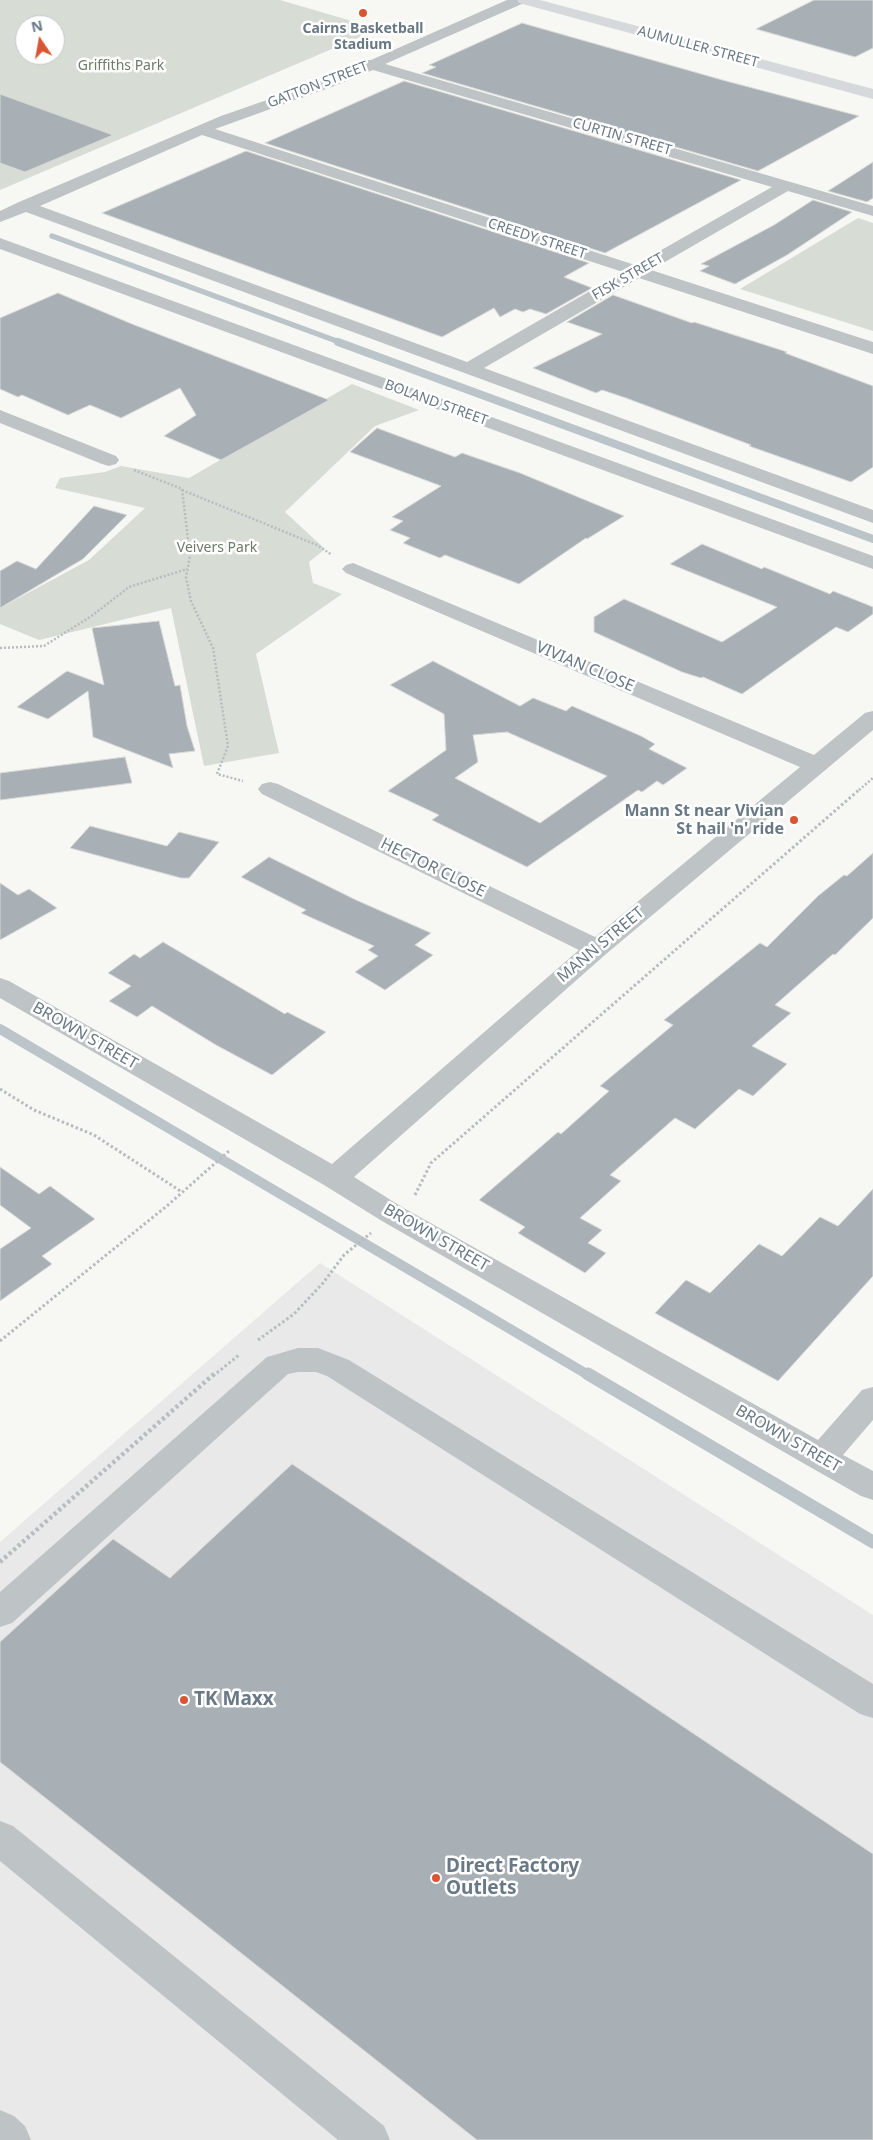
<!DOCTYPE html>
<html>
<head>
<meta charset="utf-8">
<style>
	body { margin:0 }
	#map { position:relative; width:873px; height:2140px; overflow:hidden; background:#f7f7f4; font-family:"Noto Sans",sans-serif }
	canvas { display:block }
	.north { position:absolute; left:15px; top:15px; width:50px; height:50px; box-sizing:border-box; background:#fff; border:1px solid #c3c9ce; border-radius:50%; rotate:348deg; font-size:14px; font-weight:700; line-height:20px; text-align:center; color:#687884 }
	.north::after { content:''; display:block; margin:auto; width:18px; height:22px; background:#d95632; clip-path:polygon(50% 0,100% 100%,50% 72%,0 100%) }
</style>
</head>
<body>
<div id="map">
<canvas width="873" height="2140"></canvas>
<div class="north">N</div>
</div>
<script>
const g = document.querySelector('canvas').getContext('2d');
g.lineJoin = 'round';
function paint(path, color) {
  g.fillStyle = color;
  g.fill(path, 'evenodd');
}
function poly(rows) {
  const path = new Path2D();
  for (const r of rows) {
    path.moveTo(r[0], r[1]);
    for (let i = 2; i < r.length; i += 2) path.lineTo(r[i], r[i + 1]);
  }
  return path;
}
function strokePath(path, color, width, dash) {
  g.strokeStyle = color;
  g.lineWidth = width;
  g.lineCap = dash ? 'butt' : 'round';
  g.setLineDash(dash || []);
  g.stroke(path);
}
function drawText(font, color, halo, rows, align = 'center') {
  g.font = font + ' "Noto Sans",sans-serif';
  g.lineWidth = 5;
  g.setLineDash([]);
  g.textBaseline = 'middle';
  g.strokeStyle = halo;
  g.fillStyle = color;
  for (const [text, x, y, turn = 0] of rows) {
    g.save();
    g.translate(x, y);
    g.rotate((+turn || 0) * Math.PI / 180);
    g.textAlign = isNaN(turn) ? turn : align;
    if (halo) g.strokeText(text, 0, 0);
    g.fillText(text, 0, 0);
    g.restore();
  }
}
const built = poly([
	[320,1263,873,1615,873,2140,0,2140,0,1542]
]);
const green = poly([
	[0,0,280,0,379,29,0,190],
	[25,25,55,25,55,55,25,55],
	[858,218,873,223,873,331,740,289],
	[352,384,419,410,375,426,285,512,325,549,309,562,313,583,342,594,256,654,279,753,204,766,171,608,39,640,0,624,0,608,89,560,145,508,55,488,60,478,105,472,121,466,189,478]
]);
const streamFar3 = poly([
	[52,236,342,343]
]);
const streamFar2 = poly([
	[338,342,873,539]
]);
const streamFar1 = poly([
	[0,1029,590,1376]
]);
const stream = poly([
	[588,1374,873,1542]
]);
const building = poly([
	[814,0,873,0,873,48,855,57,756,29,814,0],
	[522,23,726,81,859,116,758,171,422,73,436,67,429,65,522,23],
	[404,81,741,180,605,253,265,143,404,81],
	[0,94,113,135,25,172,0,163,0,94],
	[246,151,589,263,564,277,592,288,546,314,530,309,523,312,515,309,500,317,494,308,442,337,102,213,246,151],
	[873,162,873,198,867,202,828,191,873,162],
	[813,200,852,212,787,255,735,284,700,271,709,266,701,264,774,225,813,200],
	[58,293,132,324,329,400,221,460,164,436,196,415,180,388,121,418,90,405,68,415,22,395,18,397,0,389,0,318,58,293],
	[613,295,692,323,694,322,787,352,785,353,873,386,873,467,851,482,749,446,751,445,626,398,602,390,596,393,533,368,602,334,567,322,613,295],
	[377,428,455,457,462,453,520,473,624,516,587,539,586,538,519,584,445,555,440,558,403,543,410,538,390,530,403,521,392,517,441,486,350,452,377,428],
	[94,506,127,515,83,559,0,608,0,571,17,561,36,569,94,506],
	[702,544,762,569,764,567,830,594,833,591,873,607,873,614,848,632,836,627,742,694,703,677,701,678,682,672,594,632,594,617,624,599,722,642,777,607,670,564,702,544],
	[159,621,175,686,180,685,187,726,195,751,169,754,173,768,93,737,88,691,48,719,17,707,67,671,104,685,92,628,159,621],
	[433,661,520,706,533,698,566,711,572,706,641,736,655,744,649,749,687,768,663,785,657,781,642,792,638,790,527,867,432,820,439,815,388,791,446,750,444,714,390,685,433,661],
	[507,732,541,747,607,776,540,823,455,778,478,762,473,735,507,732],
	[125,757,132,783,0,800,0,773,125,757],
	[90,826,167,846,179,832,219,842,189,878,181,878,70,848,90,826],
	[873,853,873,918,835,955,833,954,775,1005,791,1013,752,1046,787,1064,753,1096,739,1089,695,1129,675,1118,610,1175,621,1181,580,1218,602,1230,588,1243,606,1253,585,1273,518,1233,525,1227,479,1200,558,1132,561,1134,609,1091,600,1086,673,1025,664,1020,760,943,767,947,818,896,844,875,847,876,873,853],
	[269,857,356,900,431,933,415,945,433,955,385,990,355,972,378,956,368,950,374,946,301,913,306,910,241,877,269,857],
	[0,883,18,895,29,889,57,908,0,940,0,883],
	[163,942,285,1014,287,1012,326,1032,272,1075,216,1045,152,1006,137,1017,109,1001,131,986,108,973,134,954,140,958,163,942],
	[0,1167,39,1194,50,1186,95,1219,42,1256,52,1264,0,1301,0,1249,31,1228,0,1205,0,1167],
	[873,1189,873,1276,778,1381,655,1313,686,1280,710,1293,759,1244,782,1256,820,1217,838,1226,873,1189],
	[292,1464,873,1854,873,2140,477,2140,0,1762,0,1642,113,1539,170,1578,292,1464]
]);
const pathFar2 = poly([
	[134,470,182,489,190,556,186,577,191,601,213,648,228,746,217,774,243,781],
	[182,490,317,545,332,555],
	[0,648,44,646,93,615,129,587,187,569],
	[859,790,873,778]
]);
const pathFar1 = poly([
	[0,1089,34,1110,94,1135,182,1192],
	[415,1195,431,1163,860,789],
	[258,1340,294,1314,323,1283,344,1255,371,1233],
	[0,1341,168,1205,230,1150],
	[213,1376,239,1355]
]);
const path = poly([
	[0,1562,214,1374]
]);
const minor = poly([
	[507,0,526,0,524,3,385,64,873,206,873,216,788,191,651,270,873,342,873,354,639,278,484,368,873,510,873,523,26,212,0,222,0,211,19,202,221,116,327,79,360,64,361,60,371,60,507,0],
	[373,70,772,187,635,265,215,129,337,85,373,70],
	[202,135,623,272,467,362,40,206,202,135],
	[0,238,873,556,873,569,0,249,0,238],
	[0,410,116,456,119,460,116,464,109,466,102,464,0,423,0,410],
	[353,563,814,755,865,713,873,711,873,730,606,954,354,1177,402,1207,818,1440,862,1390,873,1387,873,1420,843,1455,873,1471,873,1500,861,1496,810,1467,382,1221,324,1185,0,998,0,978,9,981,332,1164,579,950,262,794,258,789,262,784,270,782,278,784,595,937,800,767,346,573,342,569,346,565,353,563],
	[298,1348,318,1348,349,1360,873,1684,873,1718,860,1714,327,1376,316,1372,298,1372,288,1374,12,1623,0,1627,0,1592,267,1357,298,1348],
	[0,1821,13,1826,384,2126,390,2140,338,2140,0,1861,0,1821],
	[0,2110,14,2116,25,2126,31,2140,0,2140,0,2110]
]);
const major = poly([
	[517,0,540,0,873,89,873,99,519,3,517,0]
]);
const markers = [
	[363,13,5,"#d95632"],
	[794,820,5,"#d95632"],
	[184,1700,5,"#d95632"],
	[436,1878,5,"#d95632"]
];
const farPoinames = [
	["Cairns Basketball",363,29],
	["Stadium",363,45]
];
const farStreetnames = [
	["AUMULLER STREET",698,47,15],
	["GATTON STREET",318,85,-21],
	["CURTIN STREET",622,137,16],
	["CREEDY STREET",537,239,18],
	["FISK STREET",628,277,-30],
	["BOLAND STREET",436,403,20]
];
const farParknames = [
	["Griffiths Park",121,66],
	["Veivers Park",217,548]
];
const streetNames = [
	["VIVIAN CLOSE",585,667,23],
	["HECTOR CLOSE",433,868,26],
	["MANN STREET",601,945,-40],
	["BROWN STREET",85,1036,30],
	["BROWN STREET",436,1238,30],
	["BROWN STREET",788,1439,30]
];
const poiNames = [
	["Mann St near Vivian",784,811],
	["St hail 'n' ride",784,829]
];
const nearPoinames = [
	["TK Maxx",194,1700],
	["Direct Factory",446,1867],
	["Outlets",446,1889]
];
paint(built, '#e8e9e8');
paint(green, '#d7dcd4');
strokePath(streamFar3, '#bac4c9', 5.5);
strokePath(streamFar2, '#bac4c9', 8);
strokePath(streamFar1, '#bac4c9', 10);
strokePath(stream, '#bac4c9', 13);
paint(building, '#a8b0b5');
strokePath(building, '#d9d9d7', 1);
strokePath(pathFar2, '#b9bcbe', 2.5, [2, 2]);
strokePath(pathFar1, '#b9bcbe', 3, [2.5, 2.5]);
strokePath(path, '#b9bcbe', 4.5, [3, 3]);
paint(minor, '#bec3c6');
paint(major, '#d5d9dc');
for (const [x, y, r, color] of markers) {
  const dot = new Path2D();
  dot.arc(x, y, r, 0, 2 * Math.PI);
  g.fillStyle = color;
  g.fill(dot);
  strokePath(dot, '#fff', 2);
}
drawText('bold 14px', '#687884', '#fff', farPoinames);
drawText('14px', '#687884', '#fff', farStreetnames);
drawText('14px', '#6b7b66', '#fff', farParknames);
drawText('16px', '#687884', '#fff', streetNames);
drawText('bold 16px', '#687884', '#fff', poiNames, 'right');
drawText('bold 19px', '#687884', '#fff', nearPoinames, 'left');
</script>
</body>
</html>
